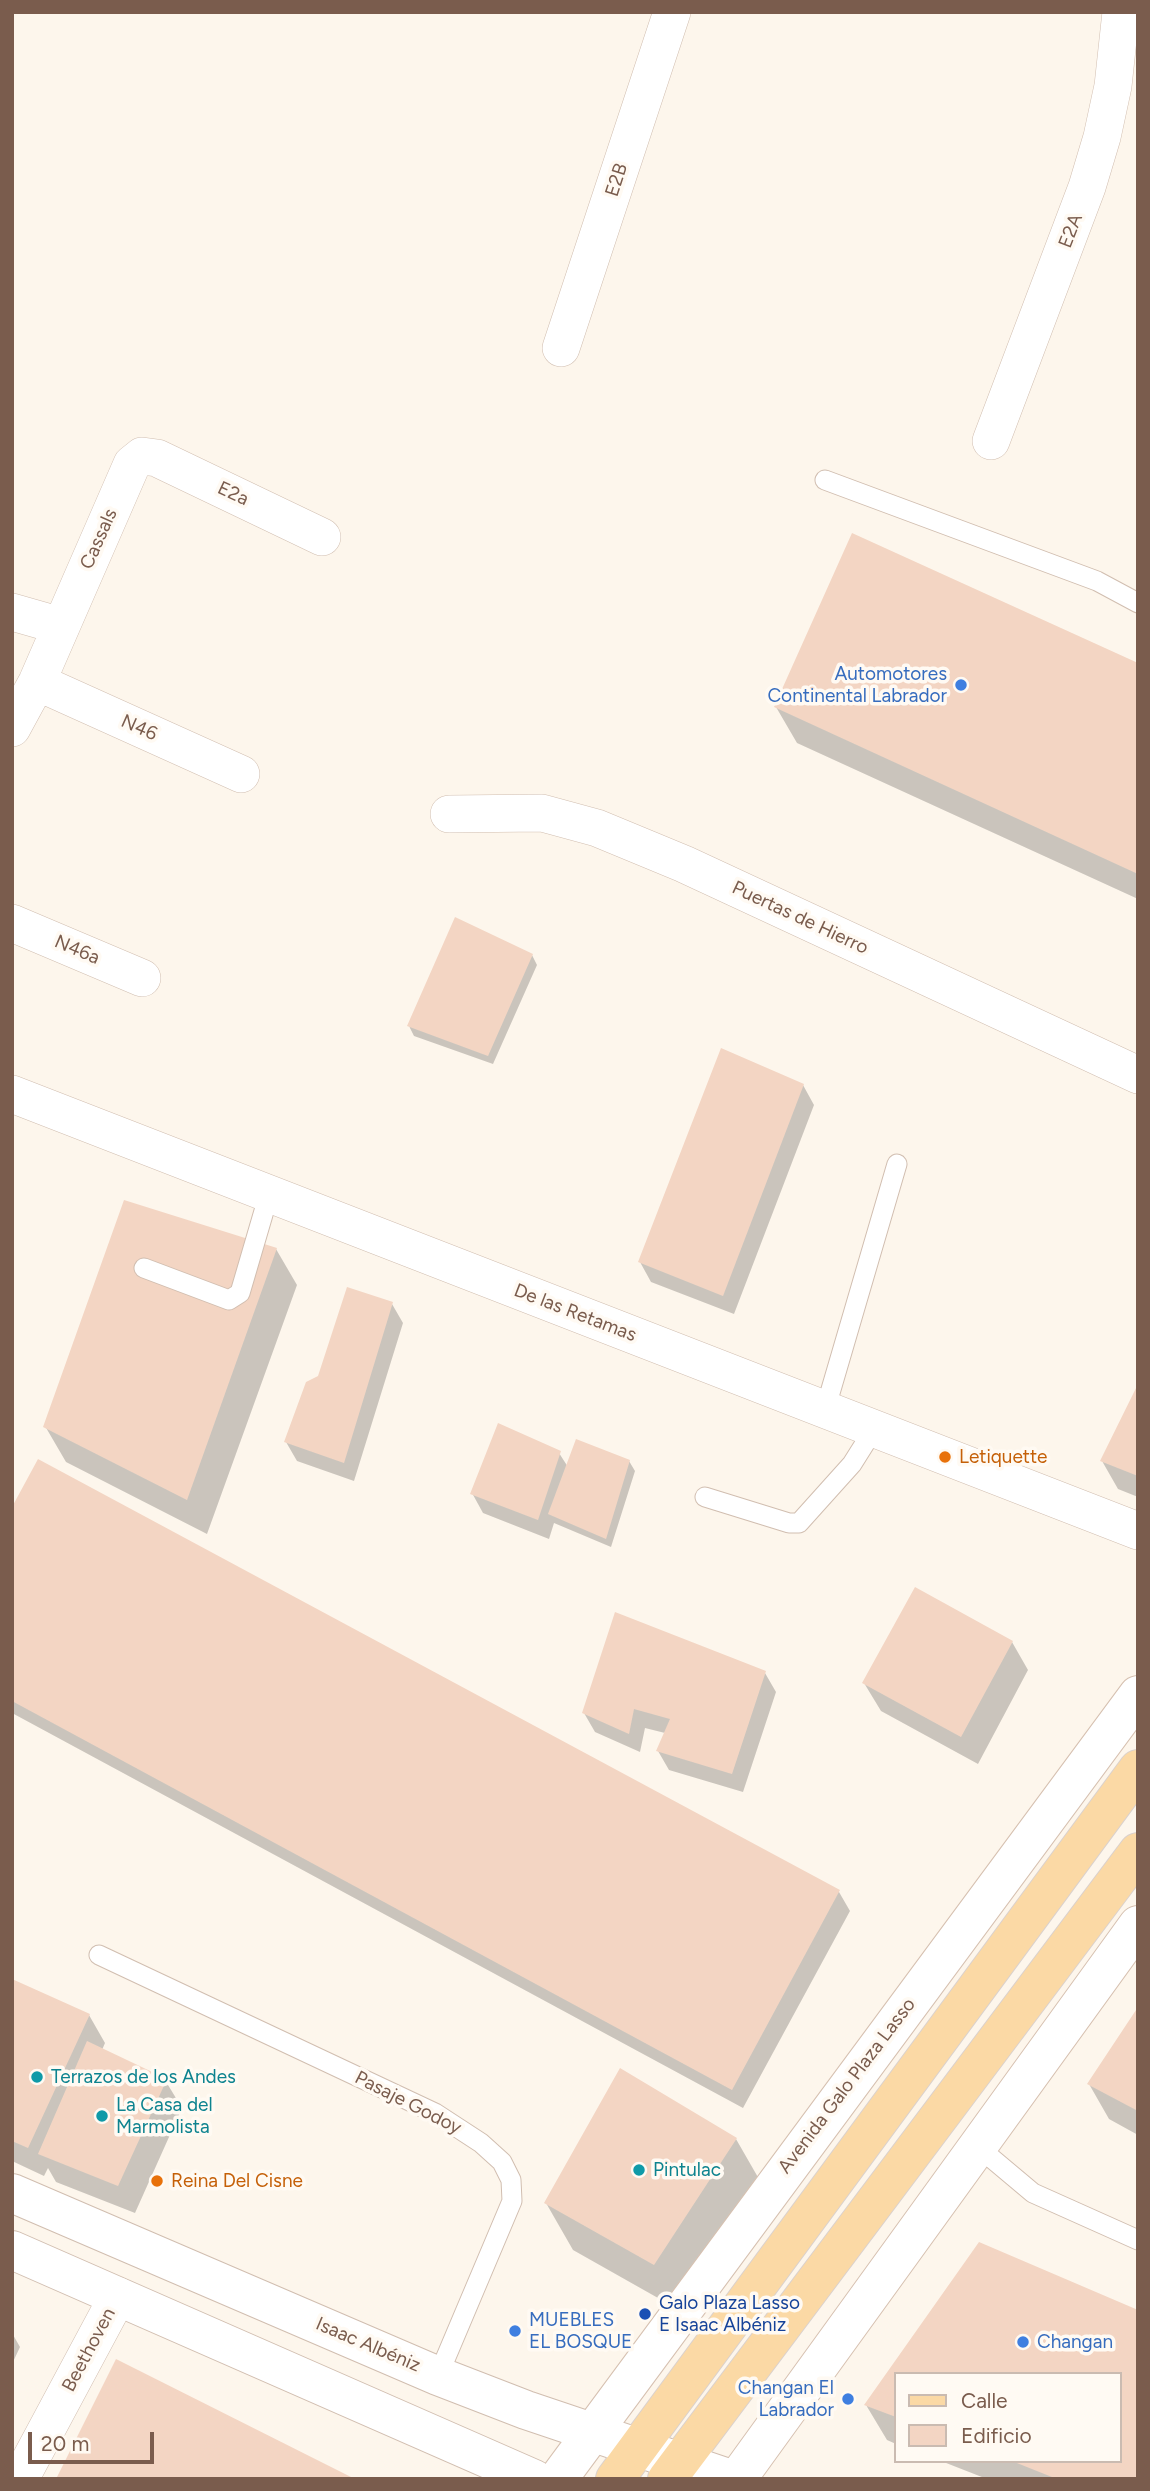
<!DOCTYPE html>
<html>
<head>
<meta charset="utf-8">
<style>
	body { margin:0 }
	#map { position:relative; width:1150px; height:2491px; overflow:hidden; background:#fdf6ec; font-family:Figtree,sans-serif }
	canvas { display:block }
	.frame { position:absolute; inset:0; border:14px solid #7a5c4d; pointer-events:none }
	.legend { position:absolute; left:894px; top:2372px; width:228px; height:91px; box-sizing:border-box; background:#fffaf3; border:2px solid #cabbb1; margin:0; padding:9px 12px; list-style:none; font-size:21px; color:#7a5c4d }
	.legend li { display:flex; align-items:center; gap:14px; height:35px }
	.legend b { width:35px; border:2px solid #cabbb1 }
	.scale { position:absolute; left:28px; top:2432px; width:126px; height:32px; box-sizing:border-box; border:4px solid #7a5c4d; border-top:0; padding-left:9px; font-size:21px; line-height:24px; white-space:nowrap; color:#7a5c4d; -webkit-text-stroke:5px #fffaf3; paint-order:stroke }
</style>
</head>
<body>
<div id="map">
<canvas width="1150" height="2491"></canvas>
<div class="frame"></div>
<ul class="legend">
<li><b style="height:9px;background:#fbd9a5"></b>Calle</li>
<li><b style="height:19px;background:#f3d5c3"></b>Edificio</li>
</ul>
<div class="scale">20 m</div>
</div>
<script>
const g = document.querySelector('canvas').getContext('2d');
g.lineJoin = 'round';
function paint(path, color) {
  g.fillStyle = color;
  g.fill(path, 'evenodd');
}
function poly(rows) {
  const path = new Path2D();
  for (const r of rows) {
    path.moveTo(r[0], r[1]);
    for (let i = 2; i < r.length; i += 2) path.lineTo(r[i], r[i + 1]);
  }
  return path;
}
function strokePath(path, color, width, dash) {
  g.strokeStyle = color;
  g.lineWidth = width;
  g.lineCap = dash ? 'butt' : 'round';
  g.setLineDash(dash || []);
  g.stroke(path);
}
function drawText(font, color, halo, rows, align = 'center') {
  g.font = font + ' Figtree,sans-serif';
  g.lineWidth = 7;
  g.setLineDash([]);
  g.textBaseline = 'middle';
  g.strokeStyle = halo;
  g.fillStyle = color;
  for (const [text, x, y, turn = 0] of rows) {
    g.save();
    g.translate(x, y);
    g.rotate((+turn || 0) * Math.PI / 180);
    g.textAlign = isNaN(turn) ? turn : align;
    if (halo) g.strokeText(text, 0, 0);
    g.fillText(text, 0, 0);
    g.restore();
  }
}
const shadow = poly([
	[1138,665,1138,899,797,743,776,707],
	[532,955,537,965,493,1064,414,1036,409,1026],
	[803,1085,814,1105,734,1314,651,1282,640,1262],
	[276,1249,297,1285,207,1534,66,1462,45,1426],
	[392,1304,403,1323,354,1481,297,1461,286,1442,319,1377],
	[1138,1388,1138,1497,1118,1489,1102,1461],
	[559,1453,568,1467,629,1461,635,1471,611,1547,554,1523,549,1539,483,1513,472,1493],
	[12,1511,839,1892,850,1911,743,2108,12,1713],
	[1012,1642,1028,1670,978,1764,881,1711,864,1683],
	[765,1673,776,1692,743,1792,669,1770,658,1751,665,1733,645,1728,640,1752,595,1732,584,1713],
	[12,1980,89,2015,105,2043,102,2050,165,2080,182,2108,135,2213,56,2182,48,2168,44,2176,12,2161],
	[1138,2011,1138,2135,1109,2119,1089,2084],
	[736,2139,763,2186,681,2311,573,2250,546,2203],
	[979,2244,1138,2312,1138,2479,987,2479,941,2461,1120,2461,1120,2374,896,2374,896,2444,887,2440,866,2405],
	[12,2333,20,2347,12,2364]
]);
const building = poly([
	[852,533,1138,663,1138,874,774,707],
	[455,917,533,954,488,1056,407,1026],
	[721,1048,804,1084,723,1296,638,1262],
	[124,1200,277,1248,187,1500,43,1427],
	[347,1287,393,1302,344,1463,284,1442,306,1382,318,1376],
	[1138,1384,1138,1476,1100,1461],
	[498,1423,561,1451,538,1520,470,1494],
	[576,1439,630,1460,606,1539,548,1514],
	[38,1459,840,1890,732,2090,12,1701,12,1507],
	[915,1587,1013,1641,961,1737,862,1683],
	[615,1612,766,1671,732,1774,656,1751,670,1719,634,1709,629,1734,582,1713],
	[12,1979,90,2014,28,2148,12,2141],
	[1138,2007,1138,2111,1087,2084],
	[87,2041,167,2079,118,2186,38,2154],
	[620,2068,737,2138,654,2265,544,2203],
	[979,2242,1138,2310,1138,2479,1057,2479,1012,2461,1120,2461,1120,2374,896,2374,896,2417,864,2405],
	[116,2359,355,2479,56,2479]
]);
const service = poly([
	[825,480,1097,581,1138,603],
	[144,1268,229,1300,240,1293,269,1194],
	[825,1410,897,1164],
	[705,1497,789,1523,799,1523,852,1464,874,1429],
	[99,1955,435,2113,481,2143,502,2162,511,2180,512,2201,438,2376],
	[977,2146,1033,2193,1138,2240]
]);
const minor = poly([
	[561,348,672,12],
	[991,441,1087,187,1102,137,1113,86,1121,12],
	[12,612,61,626],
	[37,682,241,774],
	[12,728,37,682,132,464,142,456,157,458,322,537],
	[449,814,542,813,597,828,684,864,1138,1075],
	[12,923,142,978],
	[12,1094,1138,1531],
	[20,2479,118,2296]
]);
const tertiary = poly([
	[12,2193,438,2376,526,2410,731,2479],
	[12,2250,534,2479]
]);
const secondary = poly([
	[558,2479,1138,1695],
	[737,2479,1138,1925]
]);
const primary = poly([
	[615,2479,1138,1769],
	[667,2479,1138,1852]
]);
const markers = [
	[961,685,7,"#3f7fe0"],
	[945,1457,7,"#e8710a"],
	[37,2077,7,"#0f9aa8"],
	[102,2116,7,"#0f9aa8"],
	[639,2170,7,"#0f9aa8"],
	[157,2181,7,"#e8710a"],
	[645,2314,7,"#1a4fb4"],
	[515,2331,7,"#3f7fe0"],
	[1023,2342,7,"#3f7fe0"],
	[848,2399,7,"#3f7fe0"]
];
const streetNames = [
	["E2B",617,180,-72],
	["E2A",1071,231,-69],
	["E2a",233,494,25],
	["Cassals",99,539,-66],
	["N46",139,728,24],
	["Puertas de Hierro",800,918,25],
	["N46a",77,950,23],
	["De las Retamas",575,1313,21],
	["Avenida Galo Plaza Lasso",847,2086,-53],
	["Pasaje Godoy",408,2103,27],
	["Isaac Albéniz",368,2345,23],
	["Beethoven",89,2350,-62]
];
const shopNames = [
	["Automotores",947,674],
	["Continental Labrador",947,696],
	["MUEBLES",529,2320,"left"],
	["EL BOSQUE",529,2342,"left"],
	["Changan",1037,2342,"left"],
	["Changan El",834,2388],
	["Labrador",834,2410]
];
const foodNames = [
	["Letiquette",959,1457],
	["Reina Del Cisne",171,2181]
];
const cultureNames = [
	["Terrazos de los Andes",51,2077],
	["La Casa del",116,2105],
	["Marmolista",116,2127],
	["Pintulac",653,2170]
];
const transitNames = [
	["Galo Plaza Lasso",659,2303],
	["E Isaac Albéniz",659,2325]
];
paint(shadow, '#0003');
paint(building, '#f3d5c3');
strokePath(service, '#d1beb0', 21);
strokePath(minor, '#d1beb0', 38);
strokePath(tertiary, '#d1beb0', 40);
strokePath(secondary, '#d6c0b0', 40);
strokePath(primary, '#dad1cd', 40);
strokePath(service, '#fff', 19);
strokePath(minor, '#fff', 37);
strokePath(tertiary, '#fff', 38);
strokePath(secondary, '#fff', 38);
strokePath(primary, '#fbd9a5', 38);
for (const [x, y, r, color] of markers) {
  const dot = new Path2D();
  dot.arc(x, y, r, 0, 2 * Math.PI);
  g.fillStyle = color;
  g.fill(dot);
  strokePath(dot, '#fffaf3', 2.5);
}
drawText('19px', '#7a5c4d', '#fffaf3', streetNames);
drawText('19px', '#366cbe', '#fffaf3', shopNames, 'right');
drawText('19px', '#c56008', '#fffaf3', foodNames, 'left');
drawText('19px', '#0d838f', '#fffaf3', cultureNames, 'left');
drawText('19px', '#164399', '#fffaf3', transitNames, 'left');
</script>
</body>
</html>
